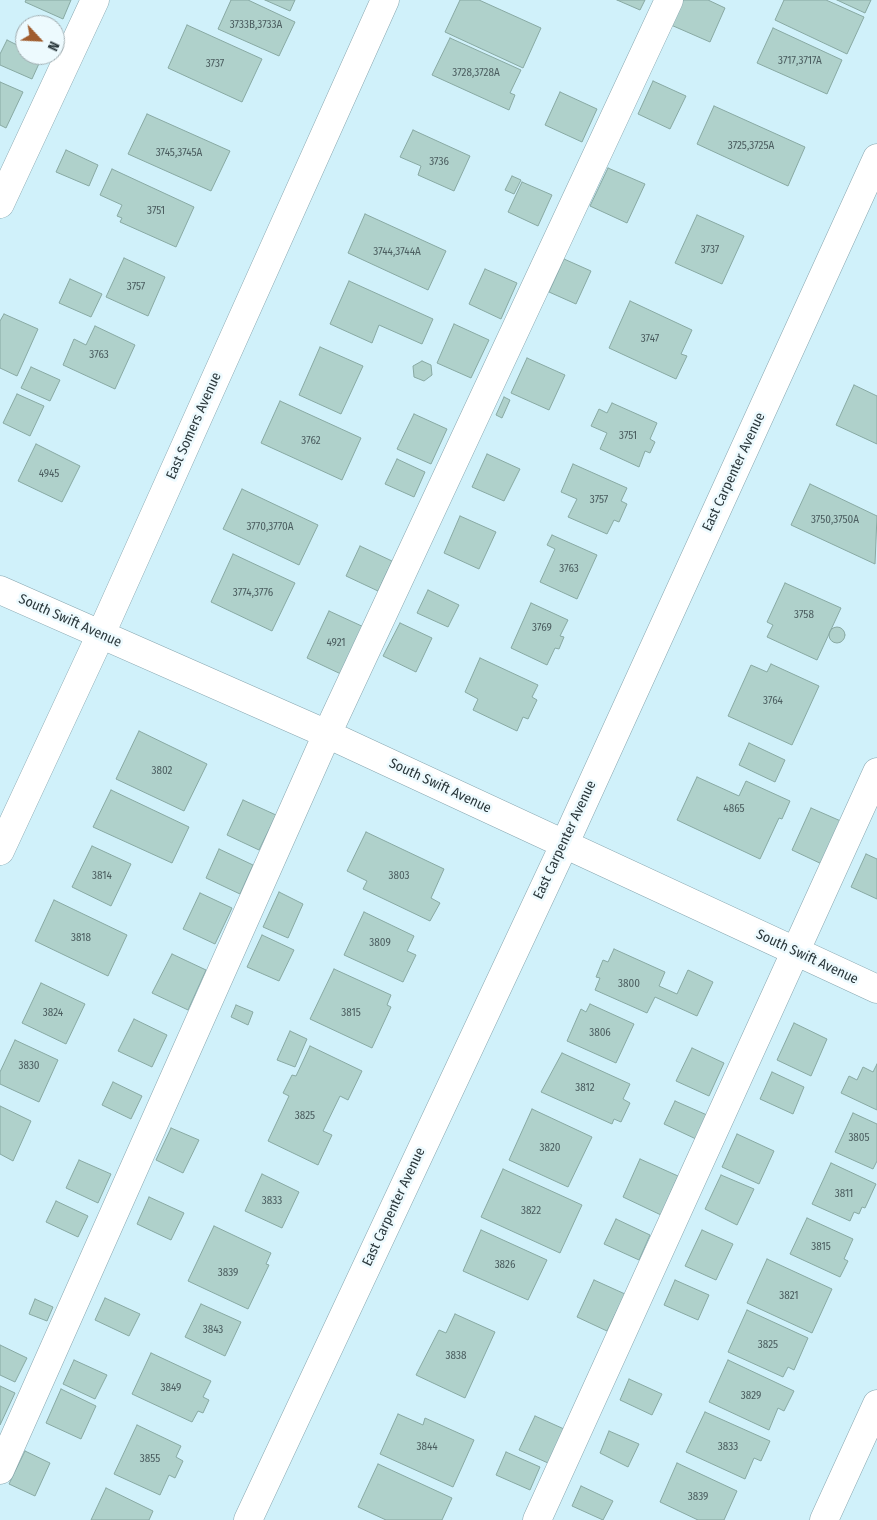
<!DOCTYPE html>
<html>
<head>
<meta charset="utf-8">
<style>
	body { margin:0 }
	#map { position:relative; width:877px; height:1520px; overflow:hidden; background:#d0f1fa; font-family:"Fira Sans Condensed",sans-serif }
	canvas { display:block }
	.north { position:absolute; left:15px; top:15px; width:50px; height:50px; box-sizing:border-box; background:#edfafe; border:1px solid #9facb0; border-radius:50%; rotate:115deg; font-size:14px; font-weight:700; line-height:20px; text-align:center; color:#2b383c }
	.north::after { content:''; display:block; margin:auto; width:18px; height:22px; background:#a05c2e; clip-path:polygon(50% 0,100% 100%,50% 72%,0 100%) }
</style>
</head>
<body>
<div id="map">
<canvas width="877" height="1520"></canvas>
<div class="north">N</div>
</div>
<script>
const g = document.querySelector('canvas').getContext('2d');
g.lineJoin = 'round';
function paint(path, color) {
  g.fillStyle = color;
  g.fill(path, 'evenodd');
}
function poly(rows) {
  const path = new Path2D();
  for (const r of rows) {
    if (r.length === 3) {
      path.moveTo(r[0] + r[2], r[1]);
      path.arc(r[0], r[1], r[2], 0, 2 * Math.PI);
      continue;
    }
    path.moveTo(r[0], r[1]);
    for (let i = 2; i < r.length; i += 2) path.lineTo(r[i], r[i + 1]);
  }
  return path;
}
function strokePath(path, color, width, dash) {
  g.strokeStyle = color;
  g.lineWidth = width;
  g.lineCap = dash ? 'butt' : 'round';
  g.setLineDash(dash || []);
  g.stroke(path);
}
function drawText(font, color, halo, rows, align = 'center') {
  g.font = font + ' "Fira Sans Condensed",sans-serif';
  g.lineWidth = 5;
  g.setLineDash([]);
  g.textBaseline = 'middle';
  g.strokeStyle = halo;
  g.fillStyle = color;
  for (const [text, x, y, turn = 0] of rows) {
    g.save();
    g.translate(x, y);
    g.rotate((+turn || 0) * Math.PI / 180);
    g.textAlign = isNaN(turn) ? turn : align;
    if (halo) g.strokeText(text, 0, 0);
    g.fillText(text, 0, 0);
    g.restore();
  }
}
const building = poly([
	[26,0,71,0,63,19,25,2,26,0],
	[231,0,248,0,295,22,279,56,218,29,231,0],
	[265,0,295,0,290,11,265,0],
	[460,0,479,0,541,28,523,68,445,32,460,0],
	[617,0,645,0,640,10,617,0],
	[683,0,708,0,725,8,710,42,671,25,683,0],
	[784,0,826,0,864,17,847,54,775,20,784,0],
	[837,0,871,0,865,13,837,0],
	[187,25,262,59,242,102,168,68,187,25],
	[773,28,842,60,827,94,757,63,773,28],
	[450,38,521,70,510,93,515,95,509,110,432,75,450,38],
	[7,40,25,49,25,55,42,57,32,79,0,65,0,54,7,40],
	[653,81,686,96,670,129,638,114,653,81],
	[0,82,23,92,6,128,0,125,0,82],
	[560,92,597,109,582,142,545,125,560,92],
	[714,106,805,147,788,186,697,144,714,106],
	[147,114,230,151,211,191,128,154,147,114],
	[413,130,470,156,454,191,418,175,421,166,400,157,413,130],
	[66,150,98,165,89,186,56,172,66,150],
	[608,168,645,184,627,223,590,206,608,168],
	[112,169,194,207,176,247,120,222,122,218,117,216,122,205,100,195,112,169],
	[512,176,521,180,514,194,505,190,512,176],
	[522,182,552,195,538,226,508,212,522,182],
	[365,214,446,251,428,290,348,253,365,214],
	[697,215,744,236,722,284,675,263,697,215],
	[124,258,165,277,148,316,106,297,124,258],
	[564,259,591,271,576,304,549,292,564,259],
	[485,269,517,283,501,319,469,304,485,269],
	[70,279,102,294,91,317,59,303,70,279],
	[349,281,433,319,422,344,379,325,372,343,330,324,349,281],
	[630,301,692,330,681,354,687,356,676,379,609,348,630,301],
	[4,314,38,329,17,376,0,368,0,321,4,314],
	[454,324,489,340,471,378,437,363,454,324],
	[95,326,135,345,115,389,63,365,74,339,86,345,95,326],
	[320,347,363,366,341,414,299,395,320,347],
	[527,358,565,375,549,410,511,393,527,358],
	[422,361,431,365,432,375,424,381,414,377,413,366,422,361],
	[31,367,60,380,50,401,21,388,31,367],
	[854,385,877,396,877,444,836,425,854,385],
	[17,394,44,406,30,436,3,423,17,394],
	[504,397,510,400,502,418,496,415,504,397],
	[280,401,361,438,342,480,261,443,280,401],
	[612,403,657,423,650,439,655,442,650,453,645,451,639,467,600,449,607,433,591,426,599,409,607,413,612,403],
	[414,414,447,429,431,464,397,449,414,414],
	[36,444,80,466,62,502,18,481,36,444],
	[487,454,520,469,504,501,472,487,487,454],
	[397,459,425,472,414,497,385,484,397,459],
	[573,464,627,488,621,501,627,504,619,522,614,520,607,534,568,517,577,499,561,492,573,464],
	[810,484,877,516,875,564,791,525,810,484],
	[242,489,318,525,299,565,223,529,242,489],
	[460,516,496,532,479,569,444,553,460,516],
	[552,535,597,555,577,599,540,582,555,549,547,545,552,535],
	[360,546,392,561,378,591,346,576,360,546],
	[233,554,295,583,272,631,211,602,233,554],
	[785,583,841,608,817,660,767,637,773,625,767,622,785,583],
	[428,590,459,605,448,627,417,613,428,590],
	[531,603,568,620,560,636,564,637,559,649,555,648,547,665,511,648,531,603],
	[329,611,366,628,343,675,307,658,329,611],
	[400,623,432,638,416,672,383,656,400,623],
	[837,635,8],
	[480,658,538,685,532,697,537,700,528,719,523,717,517,731,473,710,478,699,465,692,480,658],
	[771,664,819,686,792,745,728,716,751,665,767,672,771,664],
	[139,731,207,764,184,811,116,779,139,731],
	[749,743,785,760,775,782,739,765,749,743],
	[697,777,739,796,746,781,790,801,782,819,779,818,760,859,677,820,697,777],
	[111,790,189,827,172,863,93,827,111,790],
	[243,800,276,815,259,850,227,835,243,800],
	[811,808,843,822,824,865,792,850,811,808],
	[366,832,444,869,431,898,440,903,430,921,363,889,367,881,347,871,366,832],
	[92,846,131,864,111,906,72,887,92,846],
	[219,849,253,865,240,894,206,878,219,849],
	[866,854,877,859,877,899,851,887,866,854],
	[279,892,303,904,288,938,263,927,279,892],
	[200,893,232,908,215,944,183,929,200,893],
	[54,900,127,935,108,976,35,941,54,900],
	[364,912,414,936,407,951,416,955,403,982,344,955,364,912],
	[262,935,294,950,279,981,247,967,262,935],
	[614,949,665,972,659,986,677,994,688,970,713,982,697,1016,655,997,647,1013,595,990,600,978,596,977,603,960,608,962,614,949],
	[172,954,206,970,188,1010,152,993,172,954],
	[334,969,391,995,387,1005,391,1007,372,1048,310,1019,334,969],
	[41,983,85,1004,66,1044,22,1023,41,983],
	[590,1004,634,1024,616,1063,567,1041,581,1009,586,1012,590,1004],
	[236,1005,253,1012,248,1025,231,1017,236,1005],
	[134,1019,167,1035,152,1067,118,1051,134,1019],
	[794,1023,827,1039,811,1076,777,1060,794,1023],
	[290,1031,307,1039,295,1067,277,1060,290,1031],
	[15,1040,58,1060,39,1102,0,1084,0,1072,15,1040],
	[310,1046,362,1071,348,1100,340,1096,323,1131,332,1135,318,1165,268,1141,289,1096,283,1093,292,1075,296,1076,310,1046],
	[692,1048,724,1063,709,1096,676,1081,692,1048],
	[562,1053,630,1084,623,1099,630,1103,621,1122,614,1119,612,1124,541,1092,562,1053],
	[877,1064,877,1110,841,1093,849,1076,857,1080,863,1067,873,1072,877,1064],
	[772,1072,804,1087,793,1114,760,1099,772,1072],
	[113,1082,142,1096,131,1119,102,1105,113,1082],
	[675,1101,707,1115,696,1139,664,1124,675,1101],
	[0,1106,31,1121,13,1161,0,1154,0,1106],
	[532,1109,592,1137,568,1187,509,1160,532,1109],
	[853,1113,877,1124,877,1161,873,1169,835,1152,853,1113],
	[171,1128,199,1140,183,1173,156,1160,171,1128],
	[737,1134,774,1151,759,1184,722,1167,737,1134],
	[640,1159,678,1176,661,1215,623,1197,640,1159],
	[79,1160,111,1174,98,1203,66,1188,79,1160],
	[831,1163,876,1184,865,1208,862,1207,859,1214,854,1212,850,1221,812,1204,831,1163],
	[503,1169,582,1205,560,1253,481,1217,503,1169],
	[262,1174,299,1192,282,1228,245,1211,262,1174],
	[721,1175,754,1189,737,1225,705,1209,721,1175],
	[149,1197,184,1213,171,1240,137,1224,149,1197],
	[56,1201,88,1216,78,1237,46,1222,56,1201],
	[807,1218,853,1239,844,1259,848,1261,840,1277,790,1254,807,1218],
	[616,1219,650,1235,639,1260,604,1244,616,1219],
	[214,1226,271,1253,266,1264,269,1265,248,1309,188,1281,214,1226],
	[481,1230,547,1260,528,1300,463,1271,481,1230],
	[702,1230,733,1244,716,1280,685,1266,702,1230],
	[767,1259,832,1289,812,1333,747,1303,767,1259],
	[594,1280,625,1294,607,1331,577,1317,594,1280],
	[675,1280,709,1295,698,1320,664,1305,675,1280],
	[105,1298,140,1314,129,1336,95,1320,105,1298],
	[35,1299,53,1307,47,1321,29,1314,35,1299],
	[201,1304,241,1322,225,1356,185,1337,201,1304],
	[747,1310,808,1338,794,1370,788,1367,783,1377,728,1352,747,1310],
	[455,1314,495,1332,465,1398,416,1375,439,1330,446,1333,455,1314],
	[0,1345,27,1358,15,1382,0,1375,0,1345],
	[151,1353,211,1381,203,1397,209,1400,203,1413,198,1411,192,1422,132,1394,151,1353],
	[74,1360,107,1375,95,1399,63,1384,74,1360],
	[728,1360,794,1391,784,1411,778,1408,769,1430,709,1402,728,1360],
	[629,1379,662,1394,652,1415,620,1400,629,1379],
	[0,1386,15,1393,0,1425,0,1386],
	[61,1389,96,1406,81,1439,46,1423,61,1389],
	[705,1412,770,1441,761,1461,754,1458,745,1479,686,1452,705,1412],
	[398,1414,423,1425,425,1418,474,1440,453,1487,380,1454,398,1414],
	[535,1416,564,1429,548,1463,519,1450,535,1416],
	[137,1425,181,1446,176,1457,183,1461,175,1478,169,1475,160,1495,114,1474,137,1425],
	[609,1431,639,1444,628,1467,600,1453,609,1431],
	[25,1451,50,1463,35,1496,9,1484,25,1451],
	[506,1452,540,1467,530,1490,496,1475,506,1452],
	[677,1463,737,1491,724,1520,698,1520,660,1502,677,1463],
	[378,1464,452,1498,442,1520,386,1520,358,1507,378,1464],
	[581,1486,613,1501,603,1520,572,1506,581,1486],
	[106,1488,153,1511,149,1520,91,1520,106,1488]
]);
const minor = poly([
	[0,204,95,0],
	[0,590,327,734,877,989],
	[0,851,101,634,385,0],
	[0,1470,327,734,669,0],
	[248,1520,565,843,877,158],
	[537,1520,877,772],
	[824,1520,877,1404]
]);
const numberNames = [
	["3733B,3733A",256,25],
	["3717,3717A",800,61],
	["3737",215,64],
	["3728,3728A",476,73],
	["3725,3725A",751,146],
	["3745,3745A",179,153],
	["3736",439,162],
	["3751",156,211],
	["3737",710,250],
	["3744,3744A",397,252],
	["3757",136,287],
	["3747",650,339],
	["3763",99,355],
	["3751",628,436],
	["3762",311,441],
	["4945",49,474],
	["3757",599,500],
	["3750,3750A",835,520],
	["3770,3770A",270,527],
	["3763",569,569],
	["3774,3776",253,593],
	["3758",804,615],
	["3769",542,628],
	["4921",336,643],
	["3764",773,701],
	["3802",162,771],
	["4865",734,809],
	["3814",102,876],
	["3803",399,876],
	["3818",81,938],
	["3809",380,943],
	["3800",629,984],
	["3824",53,1013],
	["3815",351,1013],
	["3806",600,1033],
	["3830",29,1066],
	["3812",585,1088],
	["3825",305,1116],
	["3805",859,1138],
	["3820",550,1148],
	["3811",844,1194],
	["3833",272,1201],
	["3822",531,1211],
	["3815",821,1247],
	["3826",505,1265],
	["3839",228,1273],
	["3821",789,1296],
	["3843",213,1330],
	["3825",768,1345],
	["3838",456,1356],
	["3849",171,1388],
	["3829",751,1396],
	["3844",427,1447],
	["3833",728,1447],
	["3855",150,1459],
	["3839",698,1497]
];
const streetNames = [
	["East Somers Avenue",194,426,-66],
	["East Carpenter Avenue",734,472,-65],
	["South Swift Avenue",70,621,24],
	["South Swift Avenue",440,786,25],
	["East Carpenter Avenue",565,840,-65],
	["South Swift Avenue",807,957,25],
	["East Carpenter Avenue",394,1207,-65]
];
paint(building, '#afd1cb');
strokePath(building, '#88a9a3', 1);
strokePath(minor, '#87a6af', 29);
strokePath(minor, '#fff', 28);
drawText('11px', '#4c5e60', null, numberNames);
drawText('14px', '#2b383c', '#edfafe', streetNames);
</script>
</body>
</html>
